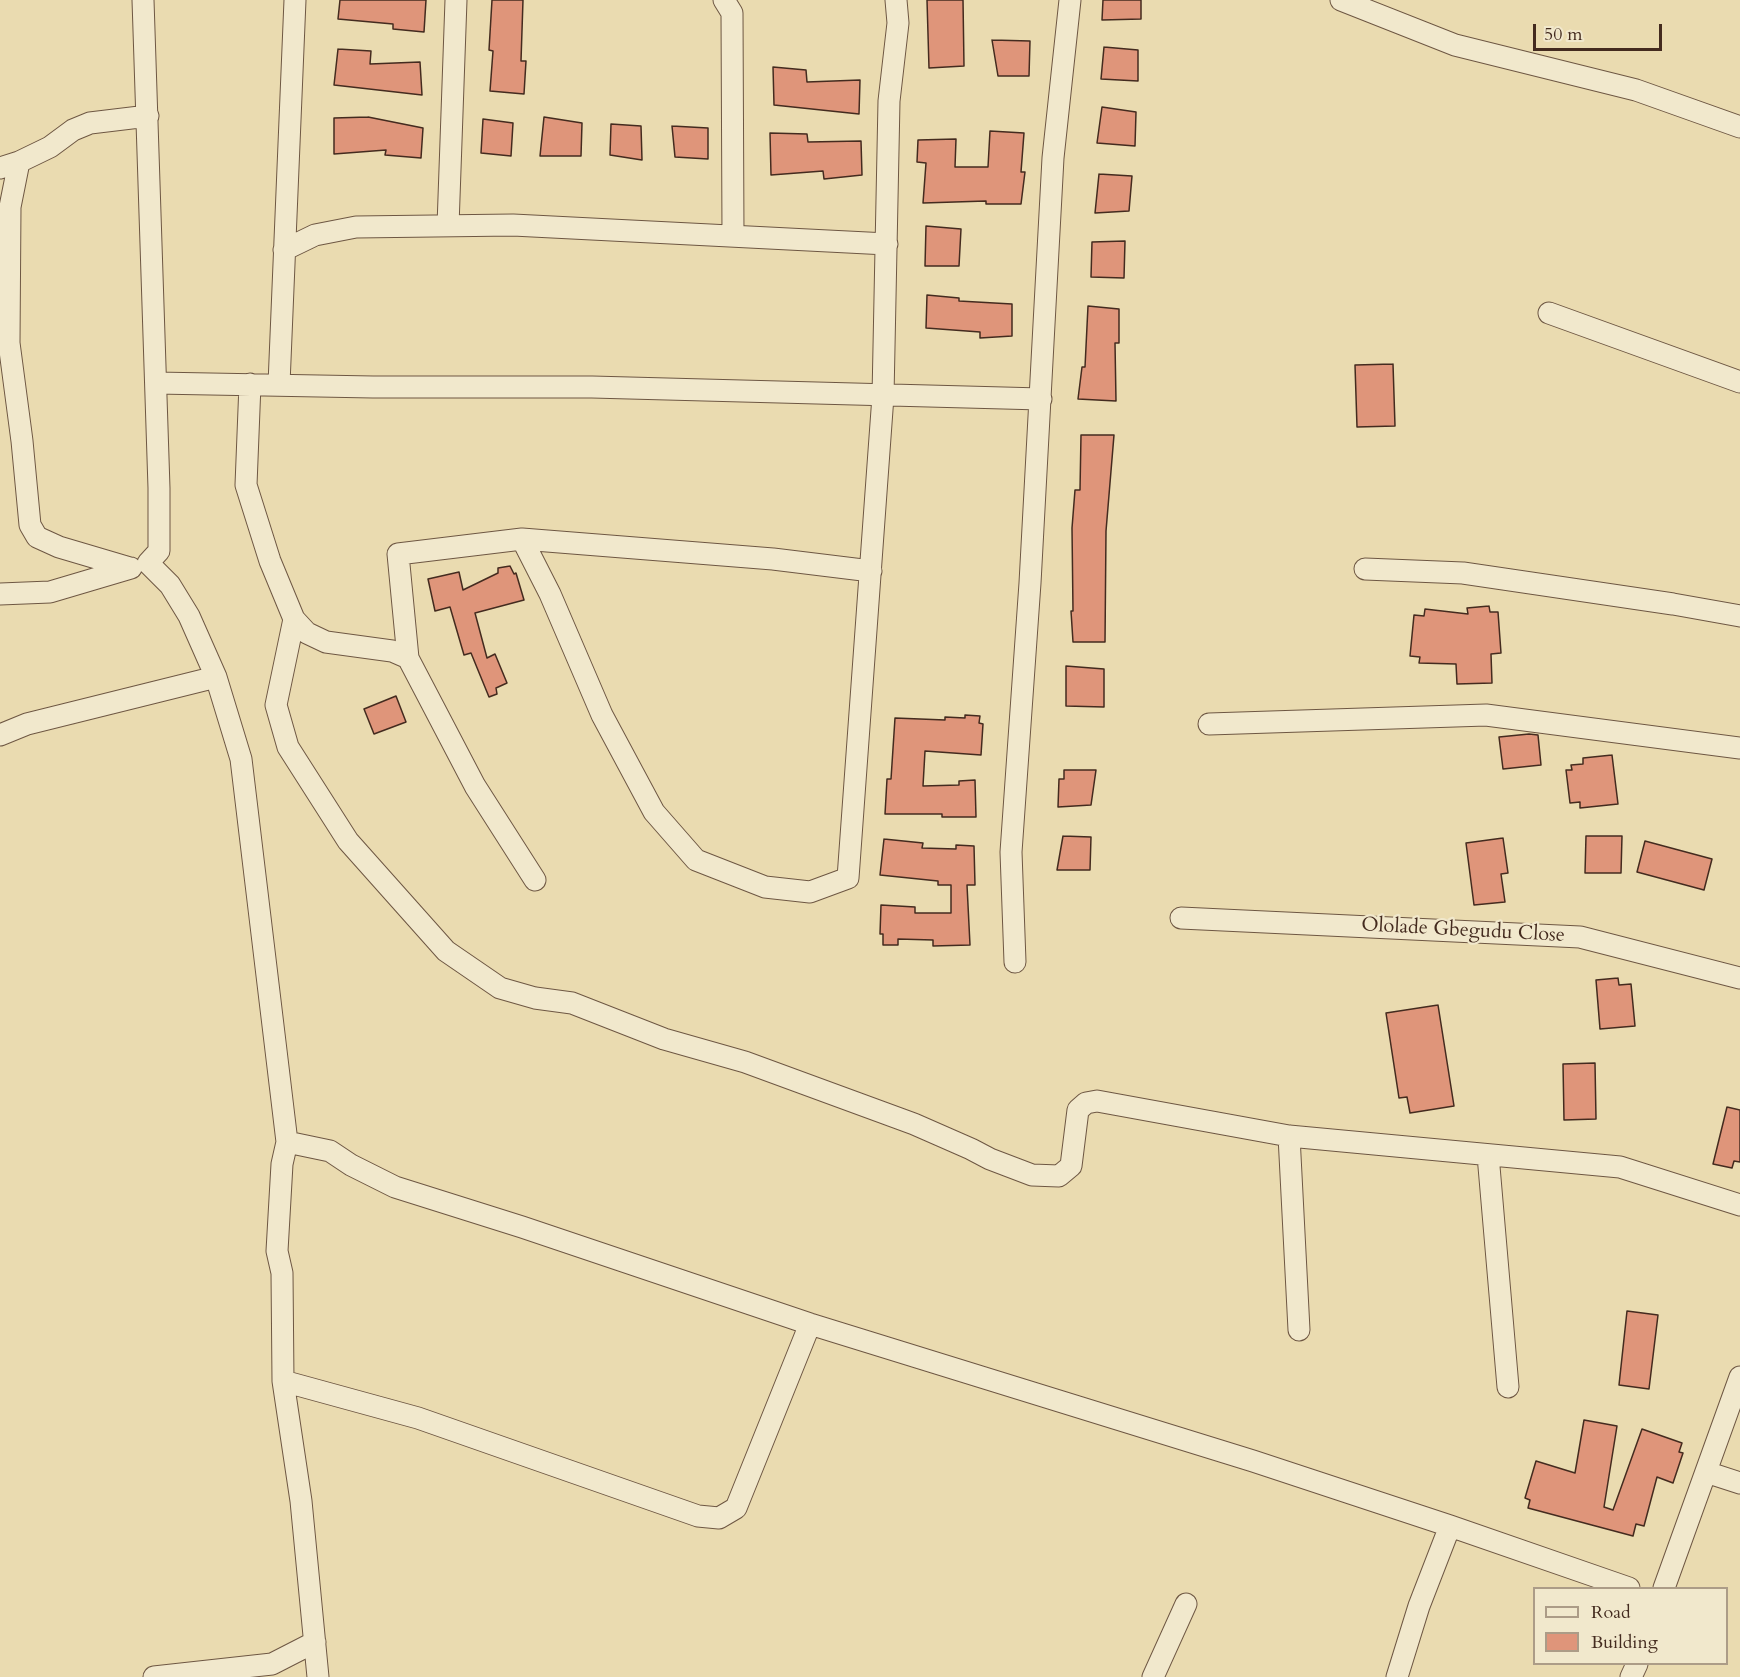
<!DOCTYPE html>
<html>
<head>
<meta charset="utf-8">
<style>
	body { margin:0 }
	#map { position:relative; width:1740px; height:1677px; overflow:hidden; background:#eadbb0; font-family:Cardo,serif }
	canvas { display:block }
	.legend { position:absolute; left:1533px; top:1587px; width:195px; height:78px; box-sizing:border-box; background:#f1e8cc; border:2px solid #ac9c87; margin:0; padding:8px 10px; list-style:none; font-size:18px; color:#442b1f }
	.legend li { display:flex; align-items:center; gap:12px; height:30px }
	.legend b { width:30px; border:2px solid #ac9c87 }
	.scale { position:absolute; left:1533px; top:24px; width:129px; height:27px; box-sizing:border-box; border:3px solid #442b1f; border-top:0; padding-left:8px; font-size:18px; line-height:21px; white-space:nowrap; color:#442b1f; -webkit-text-stroke:4px #f1e8cc; paint-order:stroke }
</style>
</head>
<body>
<div id="map">
<canvas width="1740" height="1677"></canvas>
<ul class="legend">
<li><b style="height:8px;background:#f1e8cc"></b>Road</li>
<li><b style="height:16px;background:#df957a"></b>Building</li>
</ul>
<div class="scale">50 m</div>
</div>
<script>
const g = document.querySelector('canvas').getContext('2d');
g.lineJoin = 'round';
function paint(path, color) {
  g.fillStyle = color;
  g.fill(path, 'evenodd');
}
function poly(rows) {
  const path = new Path2D();
  for (const r of rows) {
    path.moveTo(r[0], r[1]);
    for (let i = 2; i < r.length; i += 2) path.lineTo(r[i], r[i + 1]);
  }
  return path;
}
function strokePath(path, color, width, dash) {
  g.strokeStyle = color;
  g.lineWidth = width;
  g.lineCap = dash ? 'butt' : 'round';
  g.setLineDash(dash || []);
  g.stroke(path);
}
function drawText(font, color, halo, rows, align = 'center') {
  g.font = font + ' Cardo,serif';
  g.lineWidth = 4.5;
  g.setLineDash([]);
  g.textBaseline = 'middle';
  g.strokeStyle = halo;
  g.fillStyle = color;
  for (const [text, x, y, turn = 0] of rows) {
    g.save();
    g.translate(x, y);
    g.rotate((+turn || 0) * Math.PI / 180);
    g.textAlign = isNaN(turn) ? turn : align;
    if (halo) g.strokeText(text, 0, 0);
    g.fillText(text, 0, 0);
    g.restore();
  }
}
const building = poly([
	[340,0,426,0,424,32,393,29,393,24,338,19,340,0],
	[492,0,523,0,521,61,526,61,524,94,490,91,493,51,489,50,492,0],
	[927,0,963,0,964,66,929,68,927,0],
	[1103,0,1141,0,1141,19,1102,20,1103,0],
	[992,40,1030,41,1029,76,998,76,992,40],
	[1104,47,1138,50,1138,81,1101,79,1104,47],
	[338,49,371,51,370,64,420,62,422,95,334,85,338,49],
	[773,67,806,70,807,82,860,80,859,114,774,105,773,67],
	[1102,107,1136,112,1135,146,1097,143,1102,107],
	[368,117,423,128,421,158,385,155,386,150,334,154,334,118,368,117],
	[544,117,582,123,581,156,540,156,544,117],
	[483,119,513,123,511,156,481,153,483,119],
	[611,124,641,126,642,160,610,155,611,124],
	[672,126,708,128,708,159,675,157,672,126],
	[990,131,1024,133,1021,172,1025,172,1021,204,986,204,986,201,923,203,926,163,917,162,918,140,956,139,955,167,988,167,990,131],
	[770,133,807,134,808,142,861,141,862,175,824,179,823,171,771,175,770,133],
	[1099,174,1132,176,1129,211,1095,213,1099,174],
	[926,226,961,229,959,266,925,266,926,226],
	[1125,241,1124,278,1091,277,1092,242,1125,241],
	[927,295,959,298,959,301,1012,304,1012,336,980,338,980,332,926,328,927,295],
	[1088,306,1119,309,1119,343,1115,343,1116,401,1078,399,1082,367,1085,367,1088,306],
	[1393,364,1395,426,1357,427,1355,365,1393,364],
	[1081,435,1114,435,1106,531,1105,642,1073,642,1071,611,1073,611,1072,528,1075,490,1080,490,1081,435],
	[510,566,514,574,516,573,524,600,475,613,487,658,495,654,507,683,496,688,497,694,489,697,471,653,464,655,450,607,435,611,428,579,459,572,463,590,498,573,498,568,510,566],
	[1489,606,1490,612,1498,612,1501,653,1491,654,1492,683,1457,684,1456,664,1419,663,1420,657,1410,656,1414,615,1424,616,1425,609,1468,614,1467,608,1489,606],
	[1066,666,1104,669,1104,707,1066,706,1066,666],
	[396,696,406,722,374,734,364,709,396,696],
	[965,715,980,716,979,723,983,724,981,755,925,751,923,786,959,785,959,781,975,780,976,817,942,817,942,814,885,814,887,779,891,779,895,718,945,720,945,717,965,718,965,715],
	[1529,734,1538,735,1541,765,1503,769,1499,737,1529,734],
	[1612,755,1618,804,1580,808,1580,802,1570,803,1566,770,1572,770,1571,765,1583,764,1583,758,1612,755],
	[1064,770,1096,770,1091,805,1058,807,1059,779,1064,779,1064,770],
	[1063,836,1091,837,1090,870,1057,870,1063,836],
	[1586,836,1622,836,1621,873,1585,873,1586,836],
	[1503,838,1508,873,1501,874,1505,902,1474,905,1466,843,1503,838],
	[884,839,923,843,922,848,956,849,956,845,974,846,975,885,967,885,970,945,933,946,933,940,898,939,898,945,883,945,883,934,880,934,881,905,915,907,915,913,951,913,951,885,938,885,938,881,880,875,884,839],
	[1645,841,1712,859,1704,890,1637,872,1645,841],
	[1618,978,1619,985,1631,984,1635,1026,1600,1029,1596,980,1618,978],
	[1438,1005,1454,1106,1410,1113,1407,1097,1399,1098,1386,1013,1438,1005],
	[1595,1063,1596,1119,1564,1120,1563,1064,1595,1063],
	[1727,1107,1740,1110,1740,1162,1734,1161,1732,1168,1713,1164,1727,1107],
	[1627,1311,1658,1315,1649,1389,1619,1385,1627,1311],
	[1584,1420,1617,1426,1604,1507,1613,1510,1642,1429,1682,1443,1679,1452,1683,1453,1673,1483,1657,1477,1644,1526,1636,1524,1633,1536,1528,1508,1530,1500,1525,1498,1536,1461,1575,1473,1584,1420]
]);
const minor = poly([
	[143,0,159,488,159,551,148,563,170,585,189,616,216,677,241,759,287,1142,282,1164,277,1251,282,1273,283,1381,301,1501,318,1677],
	[724,0,732,13,733,235],
	[1341,0,1455,45,1636,90,1740,127],
	[19,162,10,207,9,343,22,441,30,525,37,537,59,547,130,568],
	[0,168,19,162,50,147,73,130,90,123,148,116],
	[448,226,456,0],
	[284,250,315,235,356,227,513,225,887,244],
	[1549,313,1740,382],
	[156,383,373,387,592,387,1041,399],
	[250,384,246,485,270,561,294,619,307,633,326,642,392,651,408,658],
	[279,384,295,0],
	[522,539,550,594,602,715,654,812,696,860,765,887,810,892,848,878,883,396,889,101,898,23,896,0],
	[1365,569,1463,573,1673,604,1740,616],
	[0,594,50,592,131,568],
	[294,619,276,705,288,747,348,841,446,951,500,988,535,998,572,1003,664,1039,745,1062,914,1124,971,1149,990,1159,1032,1175,1059,1176,1071,1166,1078,1110,1086,1103,1097,1101,1289,1136,1620,1167,1740,1205],
	[1209,724,1486,715,1740,748],
	[0,735,27,724,216,677],
	[535,880,475,786,408,658,398,554,522,539,773,559,871,571],
	[1181,918,1580,937,1740,978],
	[1015,962,1011,852,1030,583,1053,158,1070,0],
	[1289,1136,1299,1330],
	[287,1142,330,1151,351,1165,395,1187,522,1227,810,1324,1253,1461,1450,1526,1629,1588],
	[1488,1155,1508,1387],
	[283,1381,418,1418,698,1516,719,1518,736,1508,810,1324],
	[1706,1472,1740,1483],
	[1664,1588,1740,1377],
	[154,1677,272,1664,315,1642],
	[1153,1677,1186,1604],
	[1397,1677,1419,1606,1450,1526],
	[1631,1677,1637,1664]
]);
const streetNames = [
	["Ololade Gbegudu Close",1463,931,3]
];
paint(building, '#df957a');
strokePath(building, '#442b1f', 1.5);
strokePath(minor, '#6e5743', 23);
strokePath(minor, '#f1e8cc', 21);
drawText('20px', '#442b1f', '#f1e8cc', streetNames);
</script>
</body>
</html>
